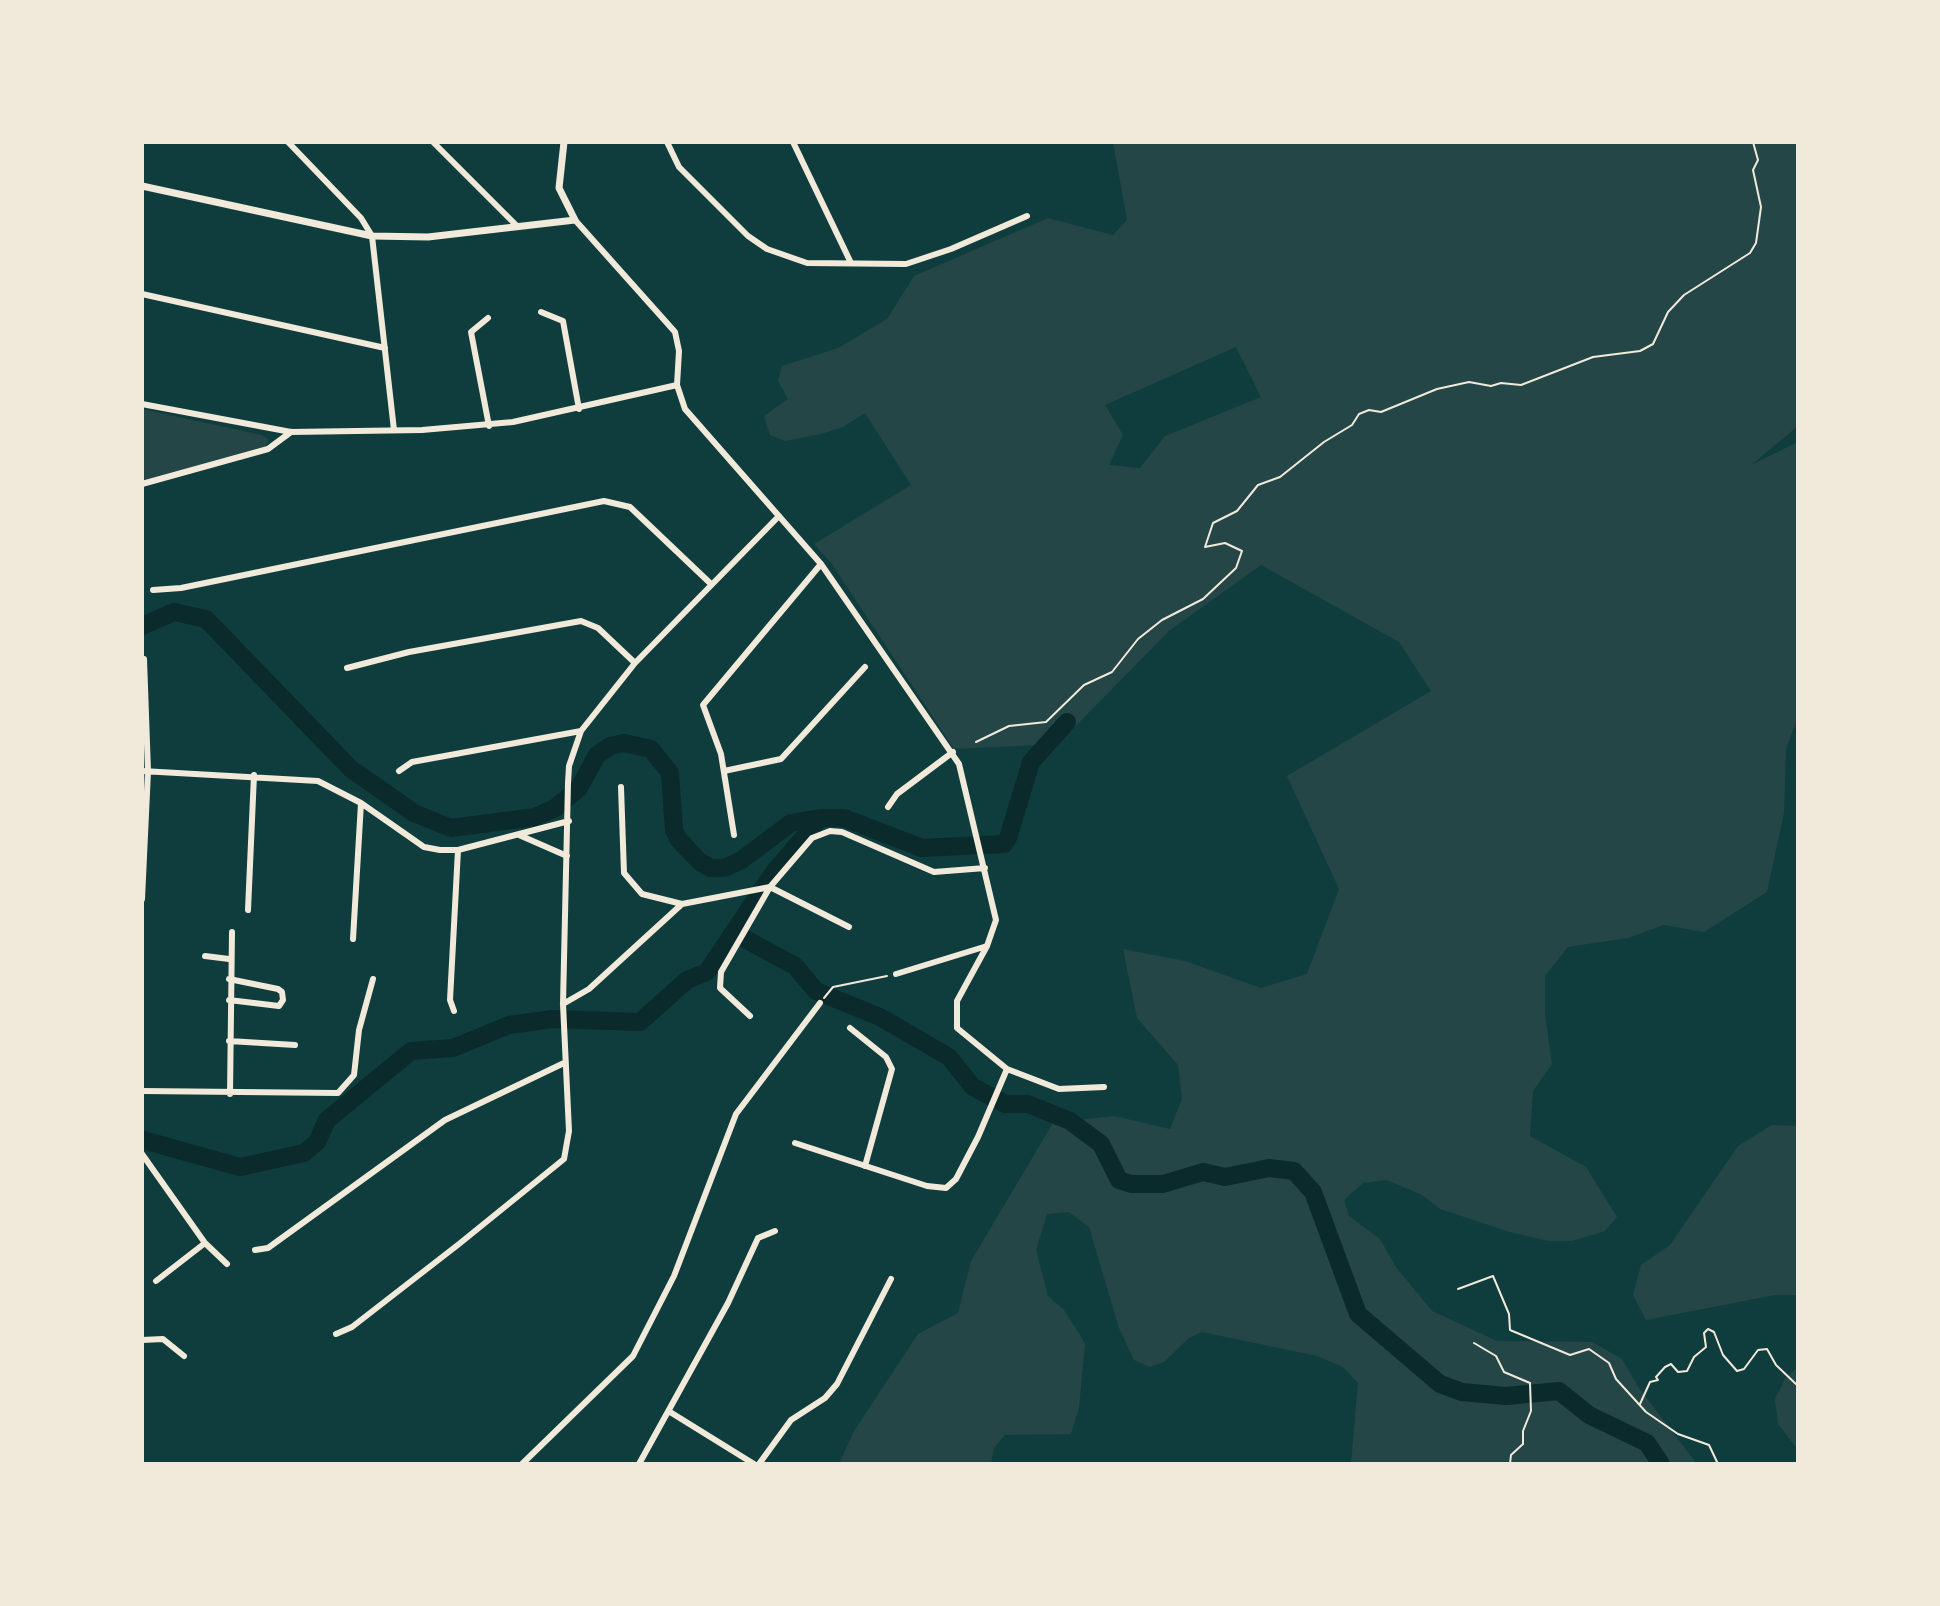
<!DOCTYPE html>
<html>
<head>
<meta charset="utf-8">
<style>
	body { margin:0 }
	#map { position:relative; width:1940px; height:1606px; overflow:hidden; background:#0f3d3e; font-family:"Sofia Sans Condensed",sans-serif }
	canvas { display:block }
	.frame { position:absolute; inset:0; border:144px solid #f1e9da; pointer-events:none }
</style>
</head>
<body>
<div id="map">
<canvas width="1940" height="1606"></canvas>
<div class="frame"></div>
</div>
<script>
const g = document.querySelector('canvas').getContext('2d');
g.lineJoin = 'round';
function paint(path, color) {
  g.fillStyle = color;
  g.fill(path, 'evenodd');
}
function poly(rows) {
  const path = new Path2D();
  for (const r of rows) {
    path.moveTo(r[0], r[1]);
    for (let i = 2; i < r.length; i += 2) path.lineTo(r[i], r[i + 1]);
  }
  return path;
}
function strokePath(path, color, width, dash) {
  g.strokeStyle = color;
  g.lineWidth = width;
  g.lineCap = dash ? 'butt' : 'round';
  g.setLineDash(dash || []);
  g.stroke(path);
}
const green = poly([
	[1113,142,1798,142,1798,426,1751,465,1798,442,1798,717,1786,749,1784,813,1767,892,1704,932,1664,925,1628,938,1568,947,1545,976,1545,1014,1552,1064,1533,1091,1530,1136,1586,1167,1617,1217,1605,1231,1572,1241,1548,1241,1510,1232,1440,1209,1422,1195,1387,1180,1363,1183,1344,1200,1349,1216,1380,1239,1396,1267,1432,1311,1497,1341,1592,1342,1622,1359,1639,1388,1697,1464,1351,1464,1358,1383,1343,1367,1317,1356,1202,1332,1189,1338,1164,1362,1150,1367,1134,1360,1119,1328,1089,1227,1069,1212,1047,1214,1036,1250,1048,1296,1064,1310,1085,1343,1079,1408,1071,1434,1005,1435,994,1448,991,1464,839,1464,854,1431,918,1334,958,1313,971,1261,1053,1123,1114,1116,1170,1129,1182,1099,1178,1065,1137,1018,1123,949,1185,961,1261,988,1307,974,1339,889,1287,776,1431,691,1399,642,1261,565,1169,631,1058,744,954,749,832,564,814,544,911,485,865,413,843,427,821,434,785,441,770,435,764,416,788,399,778,381,782,366,838,348,887,319,914,276,1048,218,1113,235,1127,220],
	[1236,347,1261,397,1165,436,1140,468,1109,465,1123,435,1105,405],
	[142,409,262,435,269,440,265,447,142,482],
	[1772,1125,1798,1126,1798,1295,1775,1295,1646,1320,1633,1295,1641,1265,1670,1245,1738,1146],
	[1798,1367,1798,1450,1778,1424,1775,1399,1786,1377]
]);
const river = poly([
	[142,626,174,612,206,619,351,769,414,813,451,828,535,817,555,808,579,788,597,755,610,746,624,743,651,749,670,773,674,830,679,840,700,862,711,868,724,868,740,861,791,823,820,818,844,818,922,848,1004,844,1008,838,1031,762,1067,722],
	[736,934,795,966,816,991,880,1017,949,1057,973,1087,1005,1104,1028,1104,1070,1121,1101,1144,1119,1180,1131,1184,1163,1184,1203,1172,1225,1177,1269,1168,1294,1171,1313,1192,1358,1314,1440,1384,1462,1392,1506,1396,1559,1391,1589,1415,1647,1443,1661,1464],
	[143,1140,240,1167,304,1153,317,1142,327,1120,411,1051,453,1048,509,1025,553,1019,640,1022,687,980,707,972,774,872,820,818]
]);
const path = poly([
	[976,742,1009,726,1046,722,1084,685,1112,672,1138,639,1162,620,1203,599,1236,568,1242,551,1225,543,1205,547,1213,523,1237,511,1258,485,1280,477,1324,442,1352,425,1359,414,1369,410,1381,412,1437,389,1469,382,1491,386,1501,383,1521,385,1593,357,1640,351,1653,344,1668,312,1684,295,1750,253,1756,243,1761,207,1753,170,1758,160,1753,142],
	[824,998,833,987,887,976],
	[1458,1289,1493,1276,1509,1314,1510,1330,1570,1355,1589,1349,1609,1363,1616,1379,1646,1412,1678,1434,1709,1445,1718,1464],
	[1474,1343,1496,1356,1504,1372,1530,1383,1531,1411,1523,1431,1523,1444,1511,1455,1510,1464],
	[1640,1404,1650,1382,1658,1380,1656,1377,1665,1367,1671,1364,1678,1372,1687,1371,1694,1357,1706,1347,1704,1333,1708,1329,1714,1332,1723,1355,1737,1371,1744,1369,1758,1350,1767,1349,1776,1365,1798,1386]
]);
const minor = poly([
	[288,142,361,218,372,236,394,430],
	[433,142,518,227],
	[667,142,679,167,748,236,767,249,807,263,906,264,951,249,1027,216],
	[793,142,851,263],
	[575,220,675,332,679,351,677,385,685,409,821,564,959,764,996,920,987,946,957,1001,957,1028,1007,1069,1059,1089,1104,1087],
	[142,294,385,348],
	[541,312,563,321,579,409],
	[488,318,471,332,489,426],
	[142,404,291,432,422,430,513,422,677,385],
	[142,484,268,449,291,432],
	[153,590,181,588,604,501,630,507,711,584],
	[347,668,409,652,581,621,598,628,635,663],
	[142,771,318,781,361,803,424,847,440,850,458,850,569,821],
	[399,771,412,762,581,731,635,663,779,516],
	[724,771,781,759,865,667],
	[621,787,624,873,642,894,682,904],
	[888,807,897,794,953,752],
	[519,835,567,856],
	[734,835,721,754,703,705,821,564],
	[770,887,849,927],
	[142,899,148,771,144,659],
	[248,910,254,775],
	[353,939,361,803],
	[205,956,229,959],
	[896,974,987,946],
	[229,1000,279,1006,283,1000,282,992,278,989,229,979],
	[563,1004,589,989,682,904,770,887],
	[454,1011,450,1000,458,850],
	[750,1016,720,988,721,972,770,887,812,838,830,831,842,832,934,872,985,868],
	[850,1028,886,1057,892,1069,865,1166],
	[229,1041,295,1045],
	[142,1091,338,1093,354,1075,359,1030,373,979],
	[230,1094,232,932],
	[795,1143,927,1186,946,1188,956,1179,978,1137,1007,1069],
	[142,1154,205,1243,227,1264],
	[255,1250,268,1248,445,1120,564,1063],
	[156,1281,205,1243],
	[336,1334,352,1327,459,1244,564,1159,569,1131,563,1004,568,783,569,766,581,731],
	[142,1340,163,1339,184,1356],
	[670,1412,754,1464],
	[522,1464,633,1356,674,1276,736,1114,820,1003],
	[639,1464,728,1303,758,1238,775,1231],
	[759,1464,791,1420,825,1398,837,1384,891,1279]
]);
const tertiary = poly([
	[142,186,372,236,428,237,575,220,559,188,564,142]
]);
paint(green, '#244646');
strokePath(river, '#0a2a2b', 18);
strokePath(path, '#f1e9da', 2);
strokePath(minor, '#f1e9da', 6);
strokePath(tertiary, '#f1e9da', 7);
</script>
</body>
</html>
